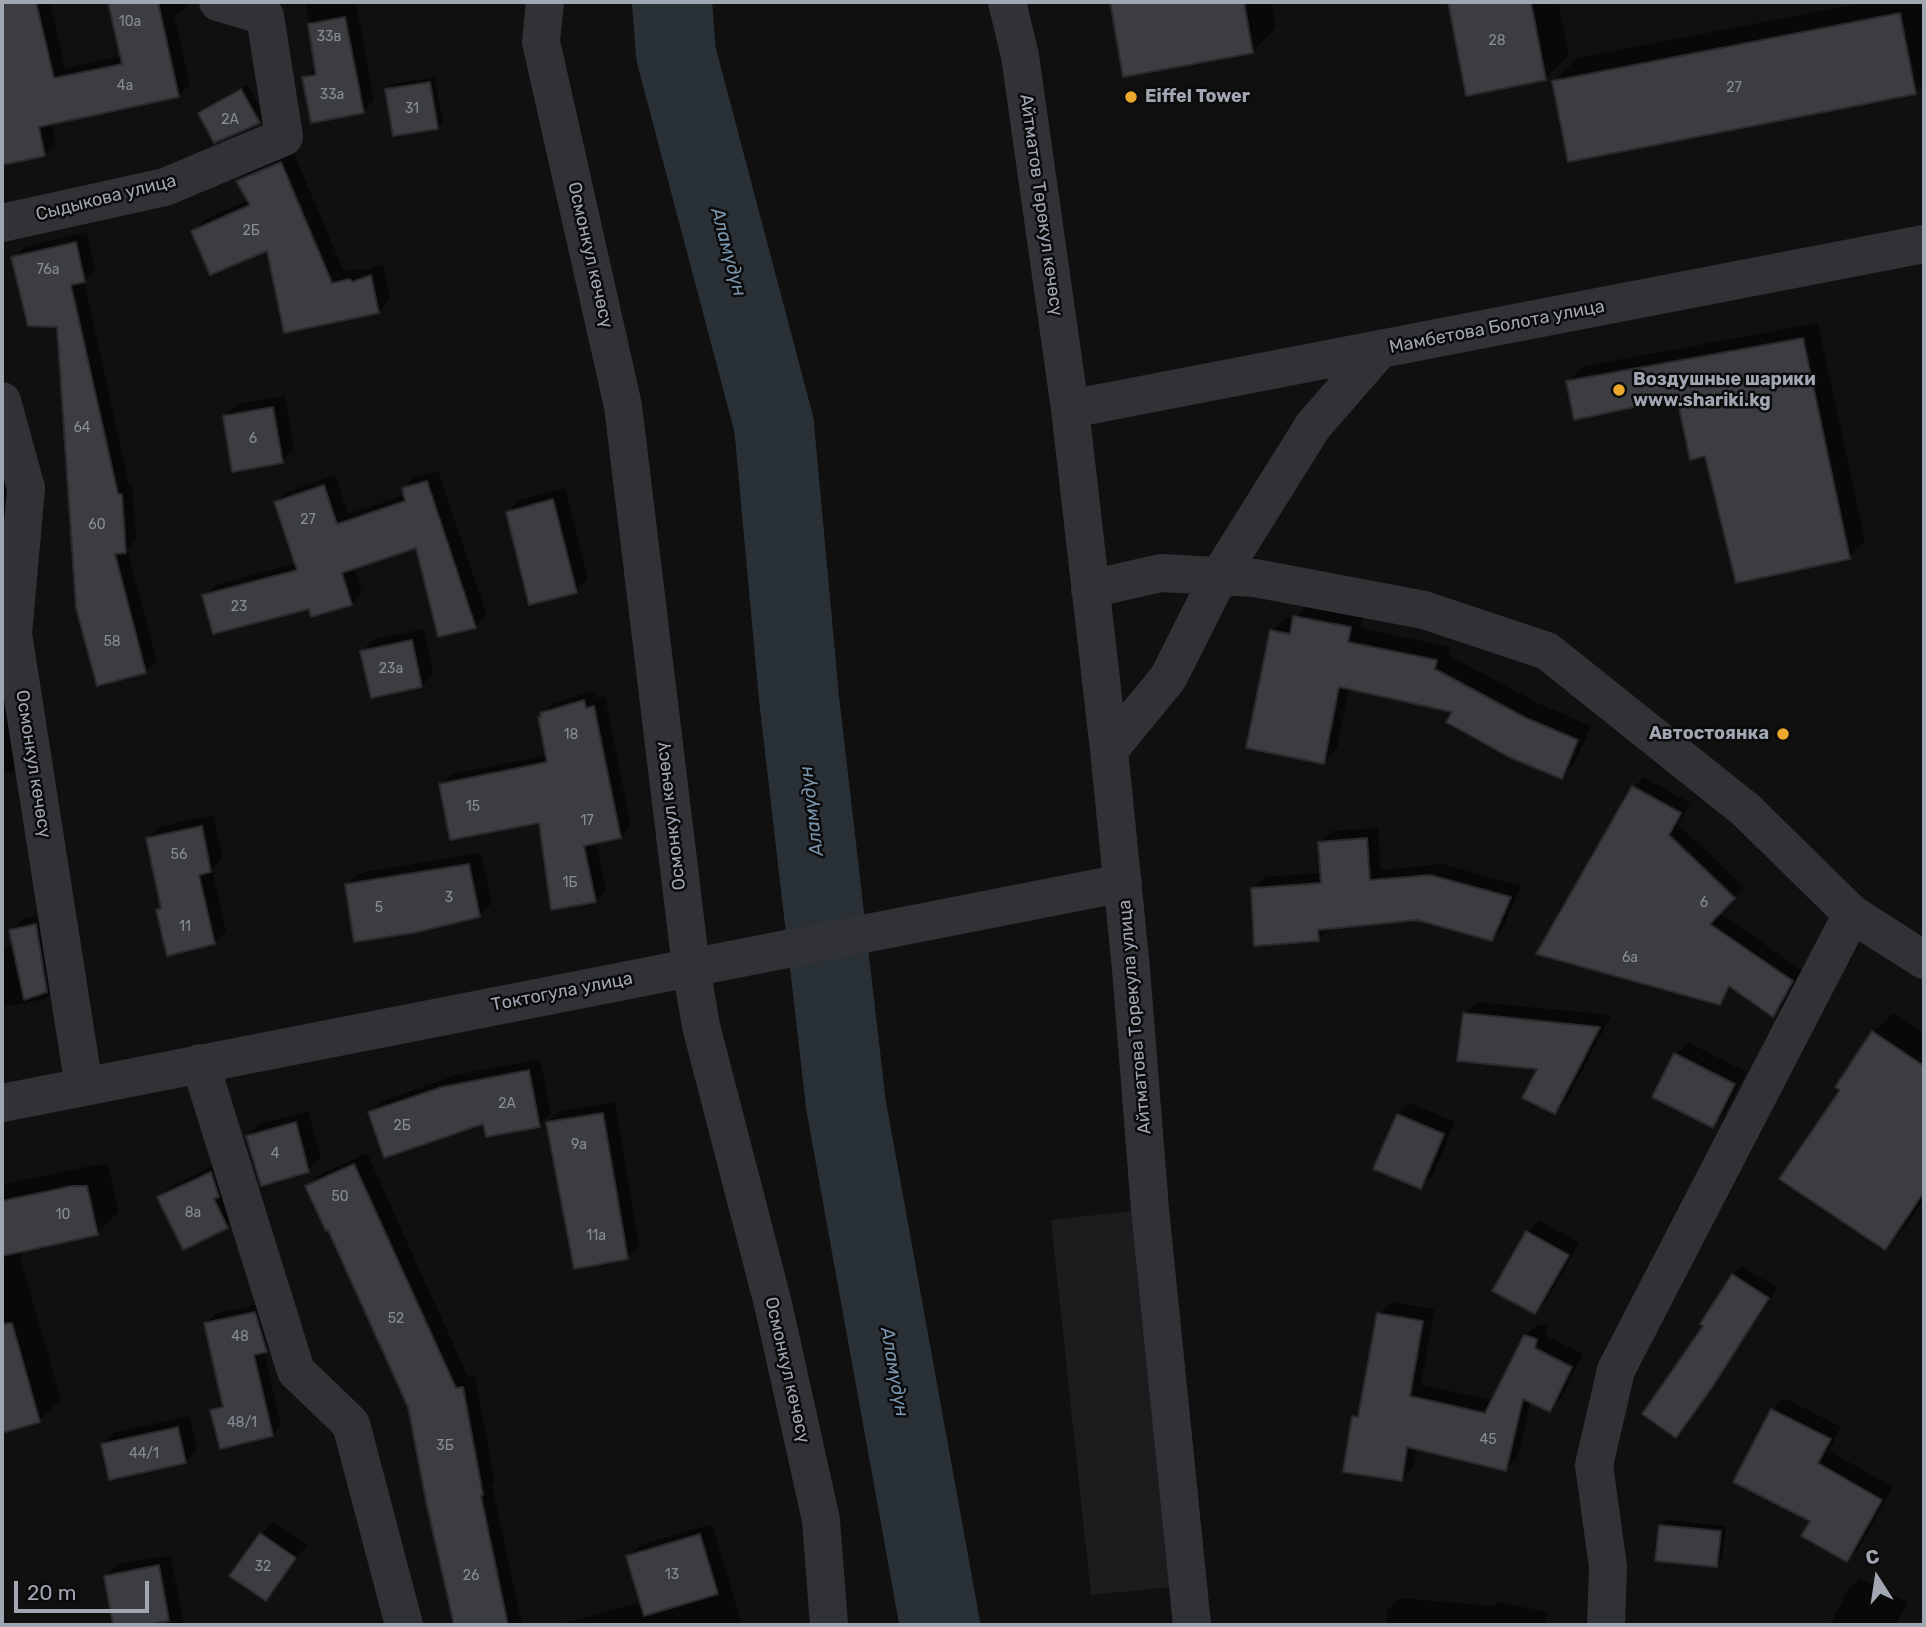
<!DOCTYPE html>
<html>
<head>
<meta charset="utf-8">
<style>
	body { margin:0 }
	#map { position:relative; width:1926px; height:1627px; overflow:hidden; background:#101011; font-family:Rubik,sans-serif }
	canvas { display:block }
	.frame { position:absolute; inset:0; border:4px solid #a1a7b2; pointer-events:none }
	.north { position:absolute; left:1842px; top:1543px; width:70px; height:70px; -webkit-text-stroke:5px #0b0b0c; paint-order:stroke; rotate:348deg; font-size:19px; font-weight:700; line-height:28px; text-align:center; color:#a1a7b2 }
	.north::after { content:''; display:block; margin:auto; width:24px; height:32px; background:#a1a7b2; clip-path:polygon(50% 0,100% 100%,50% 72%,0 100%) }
	.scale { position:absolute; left:14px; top:1581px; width:135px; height:32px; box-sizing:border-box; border:4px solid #a1a7b2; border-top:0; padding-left:9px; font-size:21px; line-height:24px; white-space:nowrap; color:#a1a7b2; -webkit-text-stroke:5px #0b0b0c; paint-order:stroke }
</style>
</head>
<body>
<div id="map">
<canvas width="1926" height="1627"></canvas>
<div class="frame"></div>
<div class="north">С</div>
<div class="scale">20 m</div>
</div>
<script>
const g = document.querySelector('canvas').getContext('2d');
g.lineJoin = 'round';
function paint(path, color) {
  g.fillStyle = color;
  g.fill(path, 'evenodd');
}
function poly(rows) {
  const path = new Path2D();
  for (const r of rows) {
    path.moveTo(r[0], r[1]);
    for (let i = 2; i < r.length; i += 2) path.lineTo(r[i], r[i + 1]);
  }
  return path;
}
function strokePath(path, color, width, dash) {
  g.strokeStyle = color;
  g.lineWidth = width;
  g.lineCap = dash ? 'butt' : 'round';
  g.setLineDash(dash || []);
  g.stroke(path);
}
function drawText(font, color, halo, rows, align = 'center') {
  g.font = font + ' Rubik,sans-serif';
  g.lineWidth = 5;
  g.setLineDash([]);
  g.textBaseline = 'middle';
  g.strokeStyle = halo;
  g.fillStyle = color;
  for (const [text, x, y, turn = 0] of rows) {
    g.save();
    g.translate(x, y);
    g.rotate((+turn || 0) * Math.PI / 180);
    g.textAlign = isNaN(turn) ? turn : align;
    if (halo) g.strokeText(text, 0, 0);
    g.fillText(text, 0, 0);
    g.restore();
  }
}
const built = poly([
	[1150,1209,1190,1585,1091,1595,1051,1220]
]);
const shadow = poly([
	[2,2,50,2,65,68,122,56,110,2,190,2,179,13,174,14,190,84,179,95,52,123,56,143,44,155,2,163],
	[305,2,356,2,374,100,363,111,304,78,317,66],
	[1111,2,1271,2,1276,28,1252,52,1125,75],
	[1450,2,1558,2,1569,55,1545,79,1468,94],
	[1867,2,1924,2,1924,83,1915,92,1554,82,1577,58],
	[435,77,443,122,437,128,387,90,393,84],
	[247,84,264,116,259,122,200,114,205,108],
	[293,151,344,272,362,268,364,271,383,264,390,299,378,312,268,248,193,231,205,219,249,200,239,181,250,169],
	[87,232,95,269,84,281,129,484,132,484,136,540,127,549,157,661,145,672,98,684,58,326,13,258,24,247],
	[1818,323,1865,541,1849,557,1707,454,1679,396,1568,382,1584,366],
	[285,396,294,449,282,461,224,416,237,404],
	[2,429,15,477,24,760,12,772,2,774],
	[438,471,487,615,476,626,439,635,418,546,354,567,362,593,351,604,310,607,204,596,216,585,296,563,276,503,287,492,335,475,348,514,406,495,404,488,415,477],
	[565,488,588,579,576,591,508,512,520,500],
	[1309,603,1364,613,1361,628,1450,647,1448,655,1540,704,1591,726,1575,763,1561,777,1455,710,1349,688,1337,748,1323,762,1272,631,1286,617,1295,619],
	[424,629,433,674,421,686,362,651,374,639],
	[595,690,596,698,605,696,631,826,620,837,596,842,606,890,595,901,541,821,441,785,452,774,548,755,540,718,542,713,553,703],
	[1644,777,1690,803,1678,824,1744,887,1719,913,1802,970,1783,1005,1773,1015,1732,987,1720,1003,1539,953,1634,787],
	[213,815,223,858,212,869,226,931,214,943,158,910,162,906,148,839,160,826],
	[1378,828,1381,870,1442,864,1521,886,1503,928,1492,939,1417,919,1329,928,1318,940,1253,889,1264,877,1322,873,1320,842,1331,831],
	[481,853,492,903,480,915,346,885,359,873],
	[48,913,57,987,45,999,2,1007,2,947,14,945,11,931,23,919],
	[1477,1002,1611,1015,1567,1100,1555,1112,1539,1067,1464,1014],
	[1893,1013,1924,1034,1924,1199,1904,1228,1885,1248,1873,1032],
	[1688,1042,1746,1072,1724,1114,1712,1126,1676,1054],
	[540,1059,551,1113,539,1125,370,1113,382,1101,456,1075],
	[615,1102,639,1245,627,1257,548,1123,560,1111],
	[1410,1103,1455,1122,1433,1175,1421,1187,1398,1115],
	[308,1111,321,1158,308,1170,248,1136,260,1124],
	[367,1153,468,1377,475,1376,495,1482,492,1484,522,1625,456,1625,429,1505,410,1406,329,1228,307,1187,319,1175],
	[223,1161,239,1215,227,1227,159,1198,171,1186],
	[95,1165,108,1165,119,1212,97,1233,22,1249,23,1254,20,1257,61,1399,39,1420,2,1431,2,1181,3,1184],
	[1539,1220,1579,1243,1547,1300,1535,1312,1527,1232],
	[1742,1266,1777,1288,1722,1374,1685,1427,1676,1436,1706,1325,1733,1275],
	[1391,1302,1434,1309,1421,1385,1493,1400,1525,1336,1538,1324,1548,1327,1546,1336,1583,1354,1561,1398,1549,1410,1531,1400,1518,1457,1506,1469,1416,1448,1413,1467,1401,1479,1354,1417,1361,1411,1379,1314],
	[264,1303,276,1342,264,1351,281,1426,272,1435,212,1411,224,1401,206,1324,215,1314],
	[1784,1398,1841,1427,1829,1451,1893,1487,1859,1548,1847,1560,1812,1520,1772,1410],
	[190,1416,197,1450,185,1462,103,1444,115,1432],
	[1666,1520,1726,1526,1722,1559,1717,1565,1661,1526],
	[273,1522,307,1545,277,1587,265,1599,232,1575,261,1534],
	[712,1524,742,1625,557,1625,642,1602,628,1557,640,1545],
	[157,1557,171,1557,184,1625,115,1625,106,1576,118,1564],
	[1860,1578,1908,1602,1896,1625,1830,1625,1848,1590],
	[1399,1598,1493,1606,1497,1602,1548,1612,1545,1625,1386,1625,1387,1611]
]);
const river = poly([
	[672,2,676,54,774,425,799,698,846,1105,940,1625]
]);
const building = poly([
	[2,2,36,2,54,78,122,64,108,2,158,2,179,97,39,127,45,156,2,165,2,2],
	[1110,2,1244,2,1253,53,1123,77,1110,2],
	[1448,2,1531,2,1546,80,1466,96,1448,2],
	[1900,13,1916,94,1568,162,1552,81,1900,13],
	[345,17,364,113,311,123,302,77,316,75,308,24,345,17],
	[430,82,438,129,393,136,385,89,430,82],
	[241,89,260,123,214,143,198,113,241,89],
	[281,162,332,283,350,279,352,282,371,275,379,313,284,333,267,251,210,275,191,231,250,205,236,181,281,162],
	[76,242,85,282,71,285,118,494,122,494,126,553,115,554,146,673,97,686,76,608,57,327,28,326,11,257,76,242],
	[1803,338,1850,559,1736,583,1705,456,1690,460,1677,398,1574,420,1566,381,1803,338],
	[273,407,283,463,232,472,223,416,273,407],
	[427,481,476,628,438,637,416,548,342,573,352,605,311,617,309,609,213,634,202,595,297,570,274,502,324,485,337,524,405,501,402,488,427,481],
	[553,499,577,593,529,605,506,512,553,499],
	[1293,616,1351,627,1348,642,1437,660,1435,669,1526,718,1578,740,1562,779,1509,757,1446,722,1452,712,1339,687,1324,764,1246,748,1270,630,1290,634,1293,616],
	[412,640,422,687,371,698,360,651,412,640],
	[584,700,586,708,594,706,621,838,584,846,596,902,551,910,539,823,450,840,439,784,547,762,538,717,541,717,540,713,584,700],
	[1632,786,1681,813,1669,835,1735,898,1710,924,1793,981,1773,1017,1729,986,1720,1005,1536,954,1632,786],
	[202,826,211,872,199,875,215,944,167,956,156,910,161,908,146,838,202,826],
	[1367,838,1370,880,1430,875,1511,897,1492,941,1417,920,1318,930,1319,941,1254,946,1251,888,1321,883,1318,842,1367,838],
	[469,864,480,917,413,933,354,942,345,884,469,864],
	[36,924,47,992,24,1000,9,930,36,924],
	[1463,1013,1600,1027,1555,1114,1522,1098,1537,1069,1457,1061,1463,1013],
	[1872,1031,1924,1066,1924,1192,1885,1250,1779,1179,1840,1090,1835,1087,1872,1031],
	[1674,1053,1735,1084,1713,1128,1652,1097,1674,1053],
	[529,1070,540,1127,486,1137,483,1124,384,1158,368,1112,442,1087,529,1070],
	[603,1113,628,1259,574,1269,546,1122,603,1113],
	[1397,1114,1444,1134,1421,1189,1373,1169,1397,1114],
	[296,1122,309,1172,261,1186,246,1136,296,1122],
	[354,1164,456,1388,463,1387,483,1495,481,1496,508,1625,454,1625,427,1506,408,1407,328,1230,326,1231,305,1186,354,1164],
	[211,1172,219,1197,214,1199,228,1228,183,1250,157,1197,211,1172],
	[72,1186,87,1186,98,1235,2,1256,2,1201,72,1186],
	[1526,1231,1569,1255,1535,1314,1492,1291,1526,1231],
	[1732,1274,1769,1298,1713,1386,1676,1438,1642,1414,1703,1326,1700,1324,1732,1274],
	[255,1312,267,1352,254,1355,273,1436,220,1449,210,1410,223,1407,204,1323,255,1312],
	[1377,1313,1423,1321,1410,1396,1485,1413,1524,1335,1537,1339,1535,1348,1572,1367,1550,1412,1523,1399,1506,1471,1407,1447,1402,1481,1343,1472,1352,1416,1358,1417,1377,1313],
	[12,1323,40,1422,2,1433,2,1324,12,1323],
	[1771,1409,1831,1439,1818,1463,1882,1500,1847,1562,1801,1536,1810,1521,1733,1482,1771,1409],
	[178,1427,186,1463,109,1480,101,1444,178,1427],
	[1659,1525,1721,1531,1717,1567,1655,1561,1659,1525],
	[260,1533,296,1558,266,1601,229,1576,260,1533],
	[700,1534,718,1594,644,1616,626,1556,700,1534],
	[159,1565,169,1621,146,1625,113,1625,104,1576,159,1565]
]);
const minor = poly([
	[545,2,541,42,623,406,691,967,701,1026,773,1304,821,1520,829,1625],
	[1007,2,1020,56,1070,409,1109,750,1131,969,1150,1209,1192,1625],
	[2,223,165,187,284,137,265,16,218,2],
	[2,401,26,488,13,634,84,1087],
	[1070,409,1924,244],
	[1090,589,1161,573,1255,578,1424,610,1547,651,1746,810,1852,914,1924,960],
	[1109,750,1168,678,1220,575,1313,426,1380,349],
	[200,1063,296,1371,351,1424,404,1625],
	[2,1103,1123,883],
	[1606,1625,1608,1567,1594,1465,1616,1370,1852,914]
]);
const markers = [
	[1131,97,7,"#ebaa2e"],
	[1619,390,7,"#ebaa2e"],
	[1783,734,7,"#ebaa2e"]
];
const numberNames = [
	["10а",130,22],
	["33в",329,37],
	["28",1497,41],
	["4а",125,86],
	["27",1734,88],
	["33а",332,95],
	["31",412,109],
	["2А",230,120],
	["2Б",251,231],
	["76а",48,270],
	["64",82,428],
	["6",253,439],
	["27",308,520],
	["60",97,525],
	["23",239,607],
	["58",112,642],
	["23а",391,669],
	["18",571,735],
	["15",473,807],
	["17",587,821],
	["56",179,855],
	["1Б",570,883],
	["3",449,898],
	["6",1704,903],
	["5",379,908],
	["11",185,927],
	["6а",1630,958],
	["2А",507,1104],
	["2Б",402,1126],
	["9а",579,1145],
	["4",275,1154],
	["50",340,1197],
	["8а",193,1213],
	["10",63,1215],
	["11а",596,1236],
	["52",396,1319],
	["48",240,1337],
	["48/1",242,1423],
	["45",1488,1440],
	["3Б",445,1446],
	["44/1",144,1454],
	["32",263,1567],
	["13",672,1575],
	["26",471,1576]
];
const poiNames = [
	["Eiffel Tower",1145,97],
	["Воздушные шарики",1633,380],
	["www.shariki.kg",1633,401],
	["Автостоянка",1769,734,"right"]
];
const streetNames = [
	["Сыдыкова улица",106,198,-14],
	["Айтматов Төрөкул көчөсү",1041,205,82],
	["Осмонкул көчөсү",590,255,77],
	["Мамбетова Болота улица",1497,327,-11],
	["Осмонкул көчөсү",33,764,81],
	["Осмонкул көчөсү",671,816,-97],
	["Токтогула улица",562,992,-11],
	["Айтматова Торекула улица",1135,1017,-95],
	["Осмонкул көчөсү",787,1370,77]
];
const waterNames = [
	["Аламүдүн",728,252,75],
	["Аламүдүн",812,811,-97],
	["Аламүдүн",894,1372,80]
];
paint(built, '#1c1c1e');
paint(shadow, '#0007');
strokePath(river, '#293036', 80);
paint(building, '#3c3d41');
strokePath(building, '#2a2a2d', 2);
strokePath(minor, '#313236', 38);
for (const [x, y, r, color] of markers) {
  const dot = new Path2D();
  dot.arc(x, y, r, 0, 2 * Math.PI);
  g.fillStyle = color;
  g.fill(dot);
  strokePath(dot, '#0b0b0c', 2.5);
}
drawText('14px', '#888c96', null, numberNames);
drawText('bold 18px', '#a1a7b2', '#0b0b0c', poiNames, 'left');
drawText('18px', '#a1a7b2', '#0b0b0c', streetNames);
drawText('italic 19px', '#7995ad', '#0b0b0c', waterNames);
</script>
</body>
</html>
